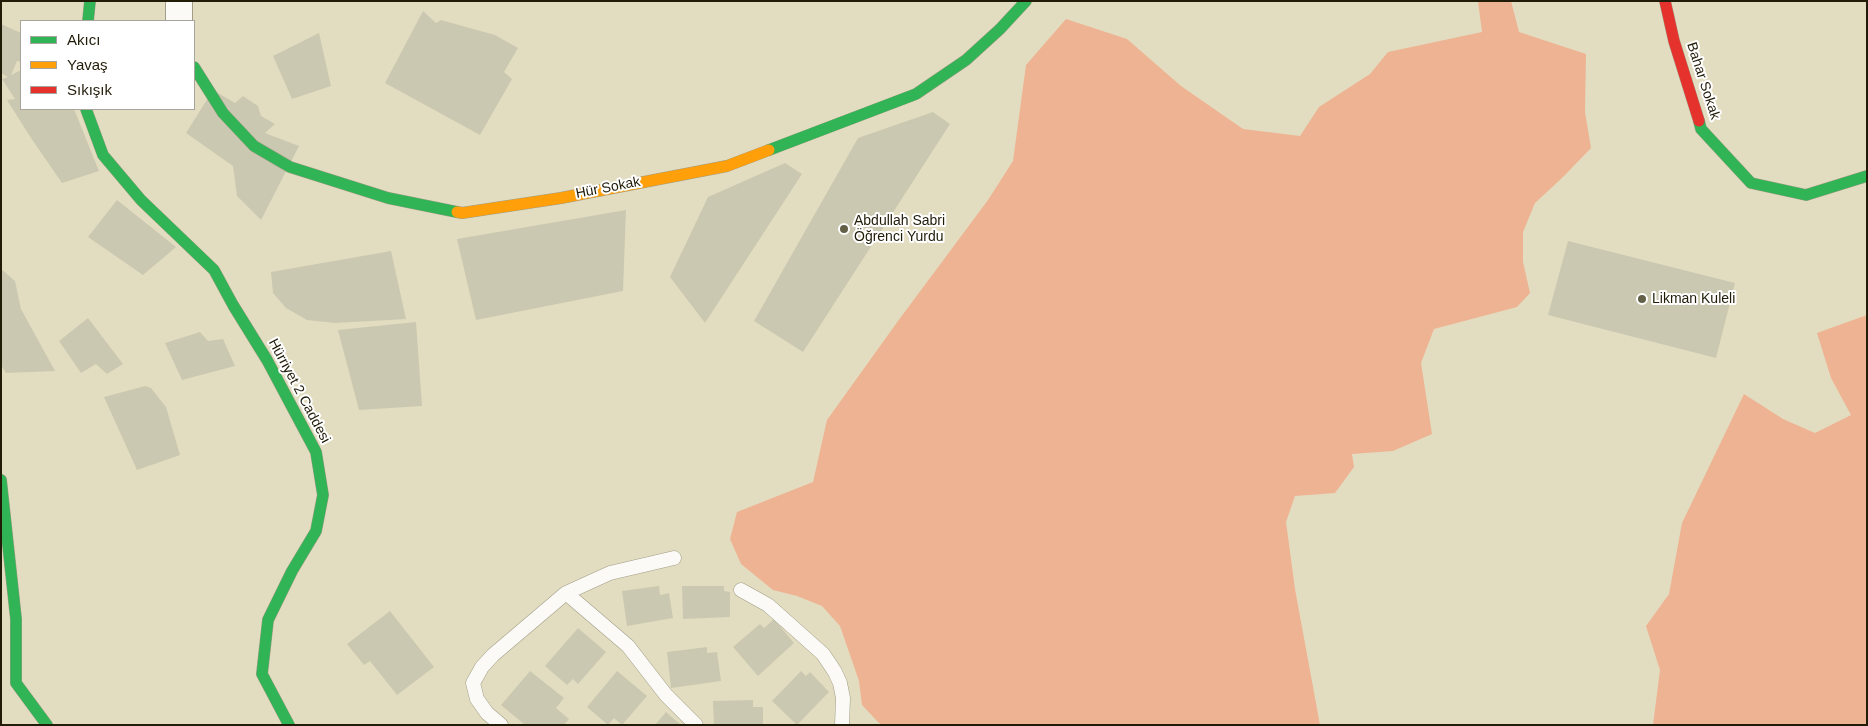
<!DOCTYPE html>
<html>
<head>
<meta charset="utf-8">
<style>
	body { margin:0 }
	#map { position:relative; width:1868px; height:726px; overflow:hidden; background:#e2ddc0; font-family:Helvetica,sans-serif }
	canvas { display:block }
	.frame { position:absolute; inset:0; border:2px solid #201c08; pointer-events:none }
	.legend { position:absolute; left:20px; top:20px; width:175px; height:90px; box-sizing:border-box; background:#fff; border:1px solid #a6a49c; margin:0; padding:6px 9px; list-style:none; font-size:15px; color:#201c08 }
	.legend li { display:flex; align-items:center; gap:10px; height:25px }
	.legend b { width:25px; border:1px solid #a6a49c }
</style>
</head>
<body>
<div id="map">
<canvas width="1868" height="726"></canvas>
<div class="frame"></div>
<ul class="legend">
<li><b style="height:6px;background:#30b455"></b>Akıcı</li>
<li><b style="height:6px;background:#ff9f0a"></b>Yavaş</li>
<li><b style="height:6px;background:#e5322d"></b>Sıkışık</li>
</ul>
</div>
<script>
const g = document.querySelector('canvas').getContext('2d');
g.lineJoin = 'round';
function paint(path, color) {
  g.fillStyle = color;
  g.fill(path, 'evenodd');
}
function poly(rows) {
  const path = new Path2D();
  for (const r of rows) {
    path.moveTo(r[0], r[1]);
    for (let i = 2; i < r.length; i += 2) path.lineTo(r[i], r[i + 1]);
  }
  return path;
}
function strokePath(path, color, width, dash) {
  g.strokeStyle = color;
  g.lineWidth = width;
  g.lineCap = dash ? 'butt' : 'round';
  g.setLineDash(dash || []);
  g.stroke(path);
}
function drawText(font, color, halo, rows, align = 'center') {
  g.font = font + ' Helvetica,sans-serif';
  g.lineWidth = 4;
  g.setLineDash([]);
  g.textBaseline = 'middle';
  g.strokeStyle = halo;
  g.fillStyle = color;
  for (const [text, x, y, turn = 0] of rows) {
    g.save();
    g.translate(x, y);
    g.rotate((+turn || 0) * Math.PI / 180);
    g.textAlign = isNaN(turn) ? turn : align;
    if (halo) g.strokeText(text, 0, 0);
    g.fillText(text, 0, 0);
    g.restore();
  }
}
const forest = poly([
	[1478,1,1511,1,1519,32,1586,54,1585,112,1591,148,1563,177,1535,203,1523,232,1523,262,1530,293,1517,307,1434,329,1421,363,1432,434,1393,451,1352,454,1354,467,1335,493,1295,496,1286,522,1295,589,1320,725,882,725,878,722,862,705,859,681,840,626,822,606,797,596,773,590,741,564,730,539,737,512,813,482,827,420,898,321,988,200,1013,161,1026,65,1066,19,1127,39,1181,86,1243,129,1300,136,1319,107,1370,74,1388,52,1482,32],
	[1867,315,1867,725,1653,725,1660,670,1646,626,1669,594,1682,523,1744,394,1783,419,1815,433,1851,415,1831,378,1817,333]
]);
const building = poly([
	[423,11,436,23,441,20,495,35,518,48,504,72,512,79,480,135,385,83],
	[1,24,21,33,21,62,17,61,11,75,21,70,21,109,74,109,99,171,62,183,31,138,7,100,15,99,2,79,8,77,1,73],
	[319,33,331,86,292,99,273,56],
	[213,90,235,103,243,96,258,106,261,116,275,124,265,133,299,146,261,220,237,196,233,166,186,133],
	[933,112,950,124,803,352,754,321,858,138],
	[785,163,802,174,705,323,670,277,708,197],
	[117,200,176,247,143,275,88,237],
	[626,210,623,291,476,320,457,239],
	[1568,241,1735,283,1716,358,1548,315],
	[391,251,406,319,335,323,307,320,286,308,273,293,271,272],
	[1,269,15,281,21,309,55,371,6,373,1,365],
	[88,318,123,364,107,374,96,364,81,373,59,341],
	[416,322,422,406,359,410,338,330],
	[200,332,208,341,223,339,235,366,182,380,165,343],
	[145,386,151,388,166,407,180,455,137,470,104,397],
	[659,586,660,595,669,593,673,618,627,626,622,591],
	[682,586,724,586,724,591,730,592,730,617,683,619],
	[390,611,434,667,397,695,370,661,364,665,347,644],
	[774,619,794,643,758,676,733,647,760,624,764,628],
	[578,628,606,652,578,684,573,679,567,685,545,666],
	[707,647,707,653,717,652,721,681,671,688,667,652],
	[530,671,564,698,556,708,569,719,564,725,525,725,501,705],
	[617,671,647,696,622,725,614,718,608,725,587,707],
	[801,671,806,676,810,672,829,692,797,725,772,701],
	[753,700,753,707,763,707,763,725,714,725,713,701],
	[666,712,681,725,655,725]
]);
const lane = poly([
	[741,590,768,605,823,654,835,672,840,683,843,698,842,725],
	[566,593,628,646,666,695,696,725],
	[501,725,487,713,477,699,473,683,482,667,493,655,566,593,610,573,674,558]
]);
const street = poly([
	[179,21,179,1]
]);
const fast = poly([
	[88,21,90,1],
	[194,67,223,113,254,146,290,167,388,198,457,212],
	[86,109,103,155,141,200,214,270,233,305,267,360,316,452,323,495,316,531,292,571,268,620,262,674,289,725],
	[1699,121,1701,129,1751,183,1806,195,1867,176],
	[769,150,916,94,966,60,1000,29,1026,1],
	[1,480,16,619,16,683,47,725]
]);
const slow = poly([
	[457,212,462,213,561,198,727,166,769,150]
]);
const jam = poly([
	[1665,1,1674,41,1699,121]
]);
const markers = [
	[844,229,5,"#646048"],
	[1642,299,5,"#646048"]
];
const streetNames = [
	["Bahar Sokak",1703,81,72],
	["Hür Sokak",608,188,-11],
	["Hürriyet 2 Caddesi",299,391,62]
];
const poiNames = [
	["Abdullah Sabri",854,221],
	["Öğrenci Yurdu",854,237],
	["Likman Kuleli",1652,299]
];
paint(forest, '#eeb392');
paint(building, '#cbc8b1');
strokePath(lane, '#a19d87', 15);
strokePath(street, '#a19d87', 28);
strokePath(fast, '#a19d87', 12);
strokePath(slow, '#a19d87', 12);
strokePath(jam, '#a19d87', 12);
strokePath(lane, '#fbfaf6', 14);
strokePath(street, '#fbfaf6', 26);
strokePath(fast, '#30b455', 11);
strokePath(slow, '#ff9f0a', 11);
strokePath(jam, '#e5322d', 11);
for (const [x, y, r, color] of markers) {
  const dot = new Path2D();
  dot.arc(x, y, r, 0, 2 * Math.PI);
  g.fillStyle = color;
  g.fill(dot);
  strokePath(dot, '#fff', 2);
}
drawText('14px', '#201c08', '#fff', streetNames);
drawText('14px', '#201c08', '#fff', poiNames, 'left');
</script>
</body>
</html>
